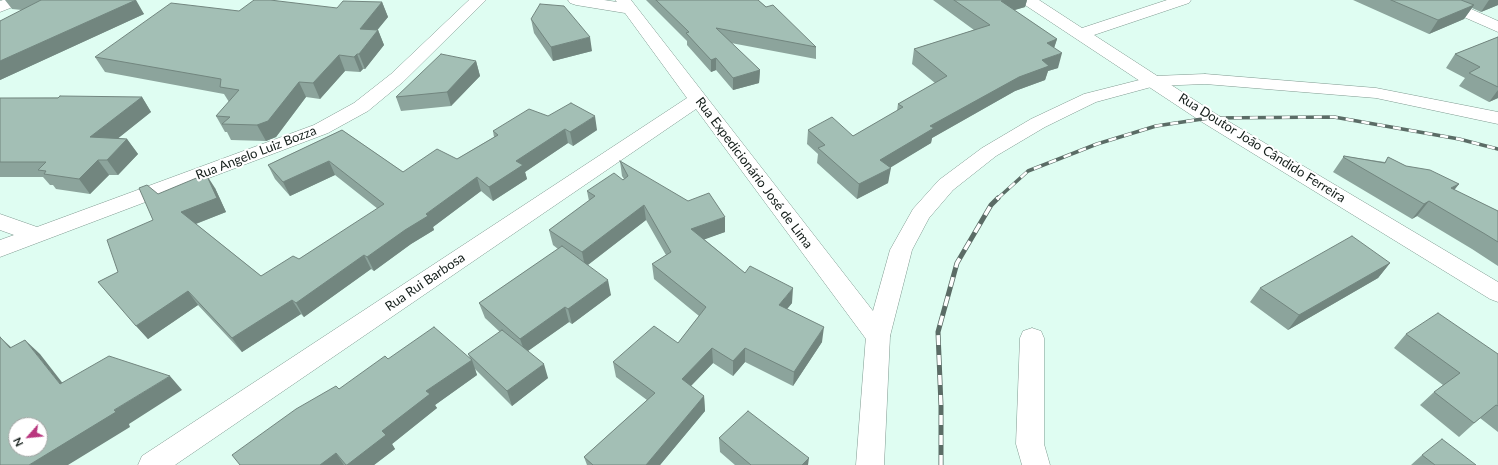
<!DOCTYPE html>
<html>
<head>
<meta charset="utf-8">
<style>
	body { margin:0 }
	#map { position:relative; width:1498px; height:465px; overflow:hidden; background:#dffdf2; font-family:Lato,sans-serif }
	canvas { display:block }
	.north { position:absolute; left:8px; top:417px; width:40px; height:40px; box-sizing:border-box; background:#fff; border:1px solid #a1a5a3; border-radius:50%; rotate:243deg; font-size:11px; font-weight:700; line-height:16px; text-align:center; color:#131d19 }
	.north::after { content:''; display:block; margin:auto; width:14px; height:18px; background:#b9367e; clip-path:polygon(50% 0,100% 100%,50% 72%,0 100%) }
</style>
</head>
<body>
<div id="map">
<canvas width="1498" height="465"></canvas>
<div class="north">N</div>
</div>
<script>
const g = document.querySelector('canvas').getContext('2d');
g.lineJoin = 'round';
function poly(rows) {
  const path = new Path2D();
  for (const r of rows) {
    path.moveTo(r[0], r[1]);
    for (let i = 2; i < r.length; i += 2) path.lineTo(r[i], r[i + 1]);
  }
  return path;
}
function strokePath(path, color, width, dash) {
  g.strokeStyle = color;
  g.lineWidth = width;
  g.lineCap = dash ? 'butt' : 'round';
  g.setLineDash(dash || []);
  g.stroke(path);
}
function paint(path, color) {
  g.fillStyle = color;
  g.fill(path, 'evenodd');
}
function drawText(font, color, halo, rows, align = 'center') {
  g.font = font + ' Lato,sans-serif';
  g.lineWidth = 4;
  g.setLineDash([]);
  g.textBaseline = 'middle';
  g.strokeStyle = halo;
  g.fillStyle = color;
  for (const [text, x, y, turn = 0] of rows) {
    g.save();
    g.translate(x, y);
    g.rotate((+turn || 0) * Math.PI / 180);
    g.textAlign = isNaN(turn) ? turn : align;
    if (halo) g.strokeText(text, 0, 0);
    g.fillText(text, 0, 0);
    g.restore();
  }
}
const minor = poly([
	[3,0,25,0,23,3,0,12,0,1,3,0],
	[469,0,486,0,403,82,368,111,328,133,0,257,0,240,14,235,0,230,0,214,37,227,314,125,354,103,391,74,469,0],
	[568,0,604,0,617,2,615,0,631,0,887,329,890,336,887,343,878,346,869,343,696,109,175,465,138,465,142,456,687,98,625,13,576,5,570,3,568,0],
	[1020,0,1039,0,1082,28,1167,0,1191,0,1189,3,1094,35,1216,114,1498,282,1498,302,1490,299,1202,122,1022,3,1020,0],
	[1430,0,1451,0,1498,21,1498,32,1432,3,1430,0],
	[1032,328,1041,331,1044,338,1044,444,1050,465,1022,465,1016,444,1020,338,1023,331,1032,328]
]);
const secondary = poly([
	[1205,74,1376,88,1498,112,1498,124,1376,98,1205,84,1155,86,1096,102,1045,127,996,156,953,190,929,218,912,250,890,336,884,465,856,465,866,336,890,250,913,209,939,180,982,148,1031,119,1084,94,1155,76,1205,74]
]);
const railFar1 = poly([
	[997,199,1028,171,1097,144,1156,126,1209,118,1334,117,1459,139,1498,149]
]);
const rail = poly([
	[941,465,941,406,938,332,957,263,991,205,998,198]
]);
const wall = poly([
	[5,0,132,0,144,14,0,80,0,21,22,10,12,9],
	[646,0,758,0,816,47,816,59,731,43,760,70,759,83,733,90,716,70,711,72,687,45,687,41],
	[933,0,1027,0,1025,7,1014,10,1057,39,1054,48,1058,68,1048,71,1045,80,1015,91,932,138,931,143,890,167,888,183,857,199,817,163,818,154,807,144,808,130,853,136,897,111,898,104,935,83,912,64,914,49,974,30],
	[1353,0,1498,0,1498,5,1481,12,1472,8,1464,19,1429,34],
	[382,2,388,17,377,30,378,30,384,45,365,69,363,69,360,72,345,71,320,99,306,97,276,137,266,141,231,140,227,132,225,132,216,116,229,102,224,94,105,72,95,57,239,11,337,8],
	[531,19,592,51,553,61,534,33],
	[1498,37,1498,98,1489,102,1459,86,1465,78,1446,68,1455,54],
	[476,61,480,76,451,106,401,111,396,97],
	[142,97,151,112,118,138,127,139,138,154,118,175,109,175,90,194,56,189,53,185,50,185,43,177,0,177,0,98],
	[548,116,597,130,573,146,568,143,525,172,527,179,493,201,481,191,433,227,434,230,411,244,374,271,371,269,304,317,301,314,242,352,198,305,148,339,98,282,118,272,153,220,158,194,215,188,226,212,196,224,261,276,299,259,378,209,335,175,290,196,275,179,268,165,342,130,403,172,457,159,494,137,493,131],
	[1344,156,1385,162,1388,157,1406,166,1459,184,1454,190,1498,211,1498,266,1472,249,1417,216,1412,219,1333,172],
	[620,161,725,232,704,239,745,273,792,303,787,309,822,342,793,386,745,362,733,376,713,363,691,386,704,396,705,411,660,465,587,465,584,457,647,400,616,377,613,362,678,343,699,316,654,279,652,264,666,255,646,220,588,265,611,295,572,324,569,322,528,351,548,378,512,406,475,369,477,375,435,405,437,408,392,444,395,449,374,465,240,465,339,389,388,359,471,360,468,354,500,332,485,318,479,303,558,249,553,245,549,230,589,201,587,191,624,179,622,176],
	[1390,263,1378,278,1288,330,1250,302,1260,288],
	[1406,334,1498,354,1498,432,1480,418,1459,437,1420,405,1434,392,1443,385,1394,348],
	[719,438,808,465,735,465,720,452],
	[1422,455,1476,465,1411,465]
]);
const shadedWall = poly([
	[136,0,144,14,0,80,0,61],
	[1005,0,1027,0,1025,7,998,15,1001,1],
	[1489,0,1498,0,1498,5,1481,12],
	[382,2,388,17,366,44,360,29],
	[1474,5,1464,19,1429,34,1438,20],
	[378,30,384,45,365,69,359,54],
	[590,37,592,51,553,61,551,47],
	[1057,39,1052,54,1047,43],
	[1062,53,1058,68,1048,71,1045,80,1015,91,932,138,931,143,880,174,891,168,888,183,857,199,859,184,880,160,930,126,1042,60],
	[357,54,363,69,360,72,354,57],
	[339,55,345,71,320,99,313,83],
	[716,58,716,70,711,72,711,60],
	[476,61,480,76,451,106,447,92],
	[760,70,759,83,733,90,733,78],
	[299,82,306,97,276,137,266,141,257,125],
	[1498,90,1498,98,1489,102],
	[142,97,151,112,101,152,90,137],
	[595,116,597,130,573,146,570,132],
	[565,129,568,143,525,172,527,179,493,201,489,187,516,161],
	[127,139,138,154,118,175,107,160],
	[98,160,109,175,90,194,79,179],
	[329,161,335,175,290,196,283,182],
	[206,174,215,188,226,212,190,226,181,212],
	[477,177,481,191,433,227,434,230,411,244,374,271,367,257],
	[1459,184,1447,199,1451,188],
	[1429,201,1417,216,1412,219,1424,204],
	[644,205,646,220,585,267,582,252],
	[725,217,725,232,692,244,691,229],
	[364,255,371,269,304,317,296,303],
	[1390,263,1378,278,1288,330,1299,315],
	[608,280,611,295,572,324,568,309],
	[793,288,792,303,778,320,779,305],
	[188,291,198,305,148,339,136,326],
	[292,300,301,314,242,352,232,338],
	[565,307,569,322,525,353,520,339],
	[824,327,822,342,793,386,794,372],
	[0,337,14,350,10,348],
	[25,340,40,354,75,399,60,384],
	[712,348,713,363,684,393,682,379],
	[745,348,745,362,733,376,733,361],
	[472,360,477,375,435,405,437,408,392,444,395,449,374,465,347,465,382,431,426,391],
	[544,364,548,378,512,406,507,391],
	[170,376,182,390,129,424,130,427,68,465,29,465,114,410],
	[704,396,705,411,660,465,646,465],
	[336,453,344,465,320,465],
	[809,458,808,465,802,465]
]);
const building = poly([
	[41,0,136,0,0,61,0,21,41,0],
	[254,0,270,0,337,8,343,1,382,2,360,29,378,30,359,54,357,54,354,57,339,55,313,83,299,82,268,121,257,125,222,124,230,117,216,116,239,90,220,87,221,79,95,57,171,3,239,11,254,0],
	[656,0,758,0,766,7,773,5,816,47,716,28,760,70,733,78,716,58,711,60,686,33,689,32,656,0],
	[954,0,1005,0,1001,1,1057,39,1047,43,1062,53,1042,60,1049,66,1019,77,930,126,934,128,880,160,891,168,859,184,818,148,825,145,808,130,832,117,853,136,903,107,898,104,947,76,914,49,990,25,954,0],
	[1391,0,1461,0,1474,5,1438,20,1391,0],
	[540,4,564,6,590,37,551,47,531,19,540,4],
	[1498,37,1498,87,1469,73,1480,67,1455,54,1498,37],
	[441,54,476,61,447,92,396,97,441,54],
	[60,96,142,97,90,137,127,139,107,160,98,160,79,179,44,174,46,171,38,170,46,162,0,162,0,98,58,98,60,96],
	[571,103,595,116,570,132,565,129,516,161,523,165,489,187,477,177,426,214,428,216,405,230,367,257,364,255,296,303,292,300,232,338,188,291,136,326,98,282,118,272,107,240,153,220,139,188,147,185,158,194,206,174,217,198,181,212,261,276,293,256,299,259,384,204,329,161,283,182,268,165,342,130,403,172,437,149,457,159,498,135,493,131,529,109,548,116,571,103],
	[1344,156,1385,163,1388,157,1406,166,1430,170,1459,184,1451,188,1498,211,1498,242,1485,234,1429,201,1424,204,1343,157,1344,156],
	[620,161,688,201,709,193,725,217,691,229,745,273,750,266,793,288,779,305,824,327,794,372,745,348,733,361,712,348,682,379,704,396,646,465,593,465,584,457,655,393,613,362,654,326,678,343,706,307,652,264,671,252,644,205,582,252,549,230,595,196,587,191,614,173,623,180,628,176,620,161],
	[1352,236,1390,263,1299,315,1260,288,1352,236],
	[562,246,608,280,568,309,565,307,520,339,479,303,562,246],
	[1438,313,1498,354,1498,406,1496,405,1474,423,1434,392,1460,373,1406,334,1438,313],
	[434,327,472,360,426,391,430,394,382,431,386,435,347,465,346,465,336,453,320,465,240,465,232,455,296,409,336,386,339,389,385,356,388,359,434,327],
	[502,330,544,364,507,391,468,354,502,330],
	[0,337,10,348,25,340,60,384,109,356,170,376,114,410,116,412,29,465,0,465,0,337],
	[16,425,40,425,40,449,16,449,16,425],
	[748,411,809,458,802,465,751,465,719,438,748,411],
	[1442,439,1476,465,1435,465,1422,455,1442,439]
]);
const streetNames = [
	["Rua Doutor João Cândido Ferreira",1262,148,32],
	["Rua Angelo Luiz Bozza",256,153,-21],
	["Rua Expedicionário José de Lima",754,173,53],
	["Rua Rui Barbosa",425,282,-34]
];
strokePath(minor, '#7f9a90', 1);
strokePath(secondary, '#7f9a90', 1);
paint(minor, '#fff');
paint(secondary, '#fff');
strokePath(railFar1, '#5b6c66', 3.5);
strokePath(rail, '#5b6c66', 5);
strokePath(railFar1, '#fff', 2.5, [8]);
strokePath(rail, '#fff', 3.5, [10]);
paint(wall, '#8ca49c');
paint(shadedWall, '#72867f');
paint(building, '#a3bfb5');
strokePath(building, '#72867f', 1);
drawText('13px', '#131d19', '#fff', streetNames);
</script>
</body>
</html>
